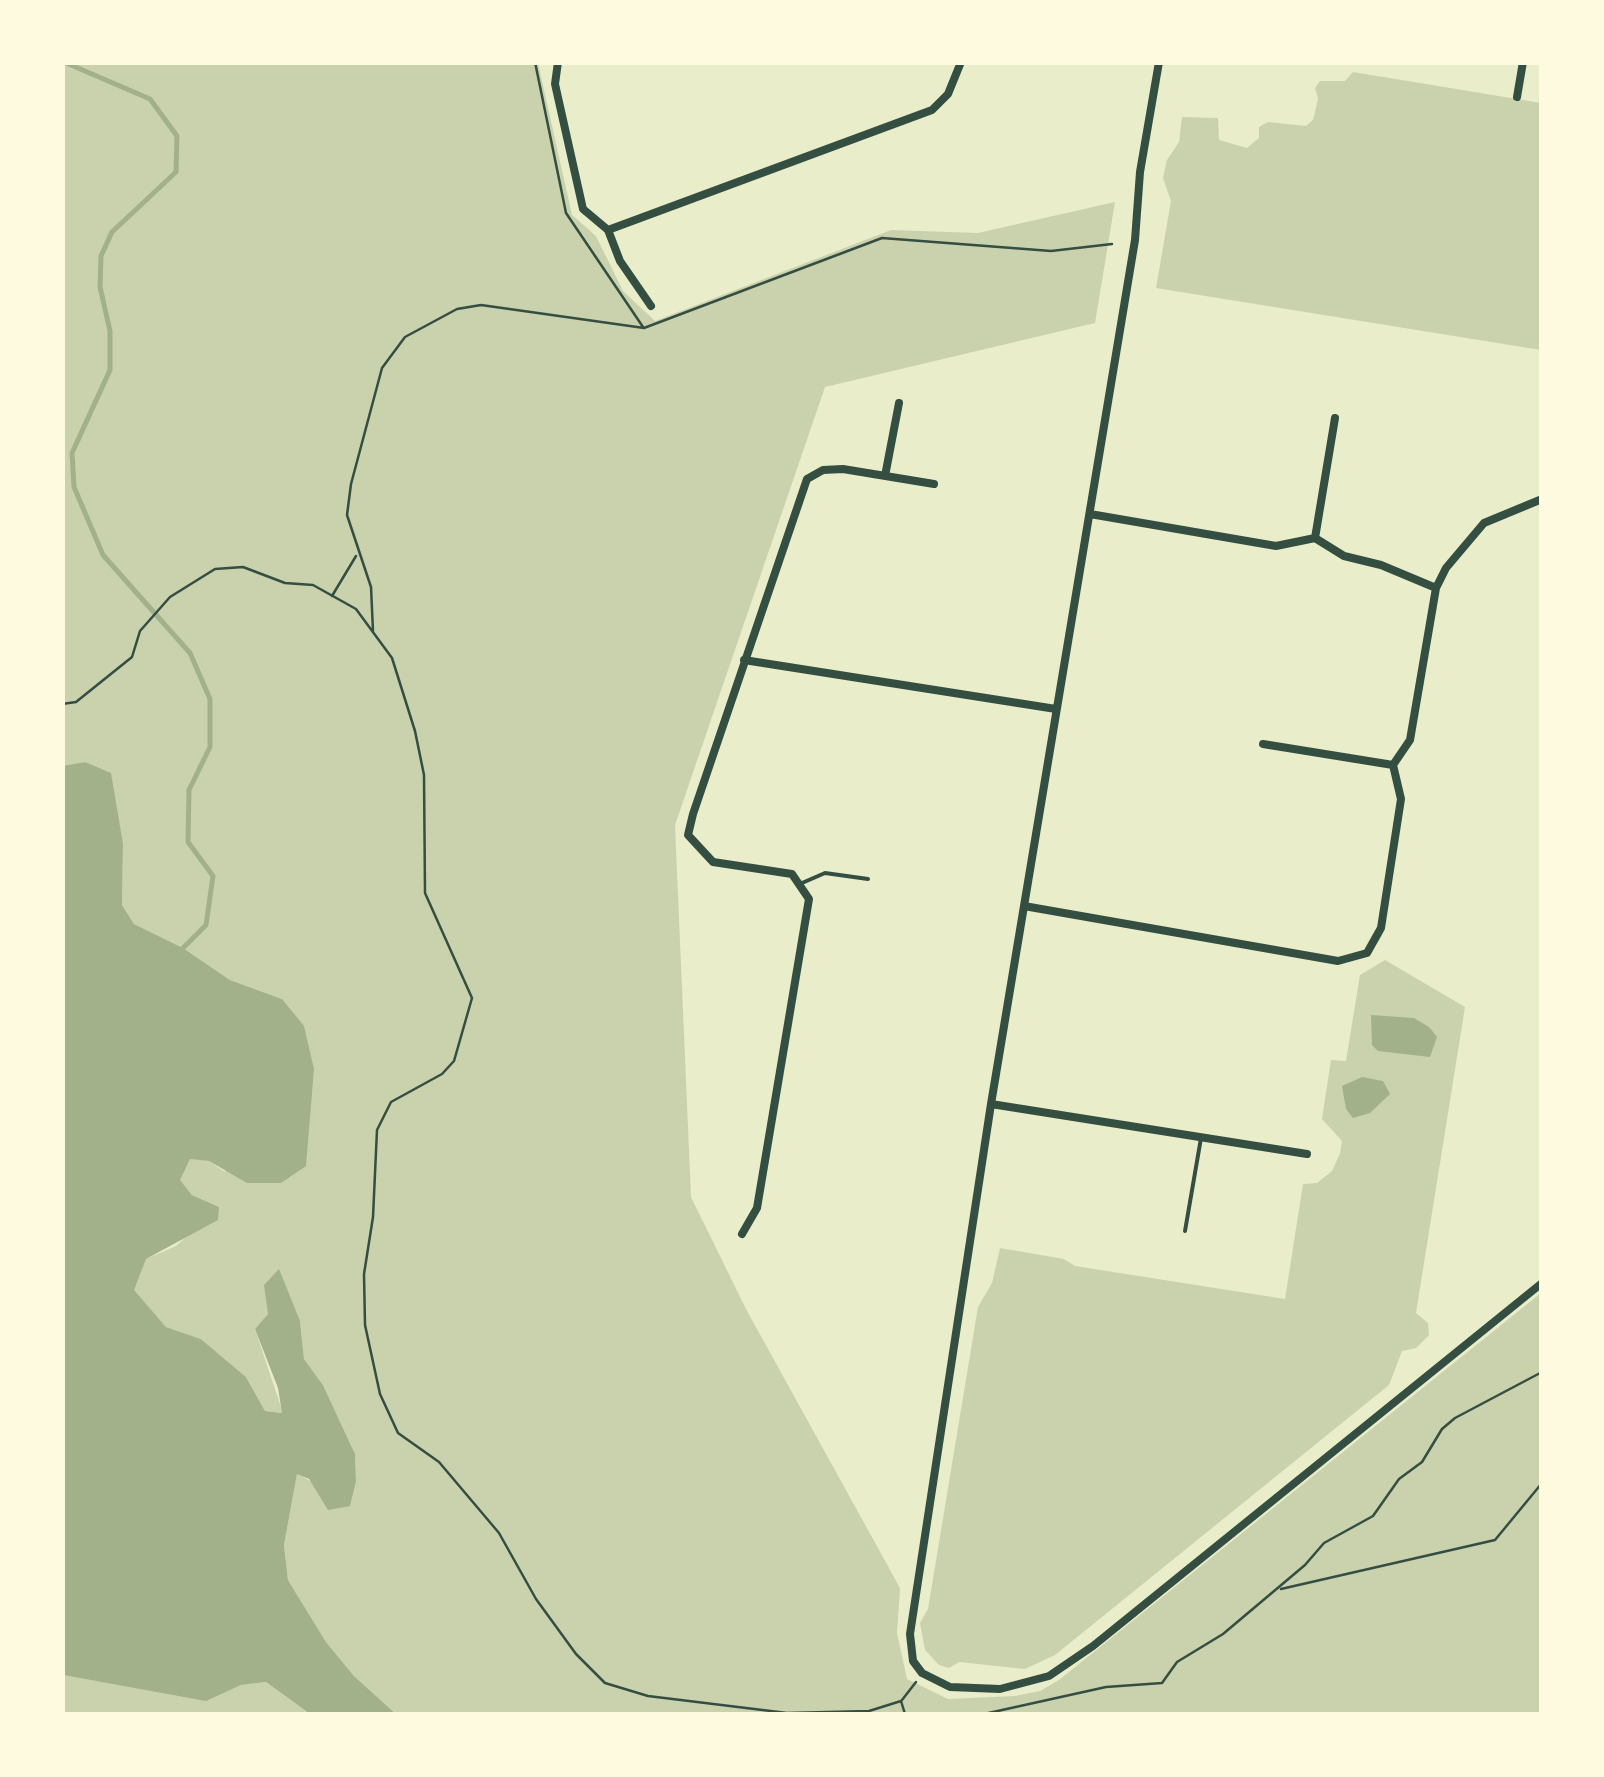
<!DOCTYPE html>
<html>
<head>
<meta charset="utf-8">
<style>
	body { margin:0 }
	#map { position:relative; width:1604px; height:1777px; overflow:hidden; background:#e9edc9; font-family:"Golos Text",sans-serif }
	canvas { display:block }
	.frame { position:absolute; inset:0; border:65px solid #fefae0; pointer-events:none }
</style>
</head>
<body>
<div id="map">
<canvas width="1604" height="1777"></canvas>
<div class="frame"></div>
</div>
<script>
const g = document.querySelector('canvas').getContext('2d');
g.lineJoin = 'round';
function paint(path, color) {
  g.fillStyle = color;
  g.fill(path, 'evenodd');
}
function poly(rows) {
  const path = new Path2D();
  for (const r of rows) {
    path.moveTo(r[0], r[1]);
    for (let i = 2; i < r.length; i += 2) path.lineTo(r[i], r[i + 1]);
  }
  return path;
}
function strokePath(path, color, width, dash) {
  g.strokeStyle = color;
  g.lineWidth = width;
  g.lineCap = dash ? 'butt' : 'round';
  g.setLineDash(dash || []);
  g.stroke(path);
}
const green = poly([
	[63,63,538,63,572,215,596,236,623,291,655,321,891,230,978,233,1115,202,1095,323,825,387,675,825,691,1197,746,1309,900,1588,897,1633,907,1679,948,1699,1015,1696,1040,1691,1059,1680,1541,1293,1541,1714,396,1714,354,1676,326,1642,288,1580,284,1545,297,1473,350,1506,356,1482,355,1454,323,1385,304,1359,300,1321,268,1314,255,1329,283,1413,265,1411,246,1377,201,1339,166,1327,133,1290,146,1259,176,1246,219,1207,192,1195,179,1180,190,1158,209,1161,225,1172,282,999,230,980,183,948,134,924,122,905,123,844,85,762,63,766],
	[1353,72,1541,103,1541,350,1156,288,1171,201,1163,178,1167,160,1179,142,1182,117,1218,118,1219,140,1247,148,1259,138,1259,127,1268,122,1306,126,1313,120,1318,99,1315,88,1320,81,1345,81],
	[1385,960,1465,1007,1416,1313,1428,1323,1429,1335,1416,1348,1402,1351,1389,1385,1055,1655,1025,1669,959,1662,949,1668,939,1665,925,1650,920,1623,928,1609,978,1307,992,1283,1000,1248,1064,1259,1075,1266,1285,1299,1303,1184,1317,1183,1332,1171,1340,1153,1342,1141,1322,1119,1331,1060,1346,1061,1360,975],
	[63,1675,206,1700,241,1685,266,1682,310,1714,63,1714]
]);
const water = poly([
	[85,762,111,773,123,844,122,905,134,924,183,948,230,980,282,999,304,1026,314,1069,306,1166,281,1183,247,1183,209,1161,190,1159,180,1180,192,1195,219,1207,218,1220,146,1259,134,1290,166,1327,201,1339,246,1377,265,1411,282,1413,278,1388,255,1329,268,1314,264,1285,279,1269,300,1321,304,1359,323,1385,355,1454,356,1482,350,1506,328,1510,309,1479,297,1474,284,1545,288,1580,326,1642,354,1676,396,1714,310,1714,266,1682,241,1685,206,1701,63,1675,62,766],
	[1371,1015,1414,1018,1429,1027,1437,1037,1430,1057,1378,1051,1372,1045],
	[1362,1077,1383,1081,1390,1094,1370,1113,1353,1118,1346,1109,1342,1086]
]);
const stream = poly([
	[64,62,150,99,177,136,176,172,112,232,101,256,100,287,110,331,110,370,72,453,74,487,103,555,190,653,210,699,210,747,189,790,188,842,213,876,206,925,183,948]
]);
const path = poly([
	[535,62,566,213,643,327],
	[332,596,356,556],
	[373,631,371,587,347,515,351,484,382,368,405,337,457,309,481,305,644,328,882,238,1051,251,1112,244],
	[62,704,76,702,132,657,140,631,170,597,215,569,243,567,285,583,313,585,356,609,392,658,415,731,424,775,425,893,472,998,454,1061,442,1074,391,1102,377,1130,373,1217,364,1274,365,1325,380,1394,398,1433,439,1462,499,1533,536,1599,576,1654,605,1683,648,1696,787,1713,869,1711,901,1701,905,1714],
	[1281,1589,1495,1540,1542,1483],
	[902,1700,916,1682],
	[984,1714,1106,1687,1162,1683,1177,1662,1223,1634,1305,1565,1324,1543,1373,1516,1399,1479,1422,1462,1442,1429,1455,1418,1542,1372]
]);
const service = poly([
	[802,883,825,873,868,879],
	[1185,1231,1201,1138]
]);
const minor = poly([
	[558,62,555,84,583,209,608,230,620,261,651,306],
	[1159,62,1140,172,1135,240,991,1104,910,1634,913,1661,922,1673,950,1687,1000,1689,1049,1676,1093,1646,1542,1283],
	[1517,97,1523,62],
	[608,230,932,110,948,94,961,62],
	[885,476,899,403],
	[1090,514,1276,546,1315,538,1344,556,1381,565,1436,588],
	[1315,538,1335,418],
	[744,660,1056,709],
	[1263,744,1393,765],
	[1024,906,1338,961,1367,953,1381,928,1401,799,1393,765,1410,740,1436,588,1446,568,1484,523,1542,499],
	[991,1104,1307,1154],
	[742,1234,757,1208,809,899,792,874,713,862,688,835,693,814,807,479,823,470,843,469,934,484]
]);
paint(green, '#cad2ad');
paint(water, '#a3b18a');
strokePath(stream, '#a3b18a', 5);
strokePath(path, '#344e41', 2.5);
strokePath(service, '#344e41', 4);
strokePath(minor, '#344e41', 8);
</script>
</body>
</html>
